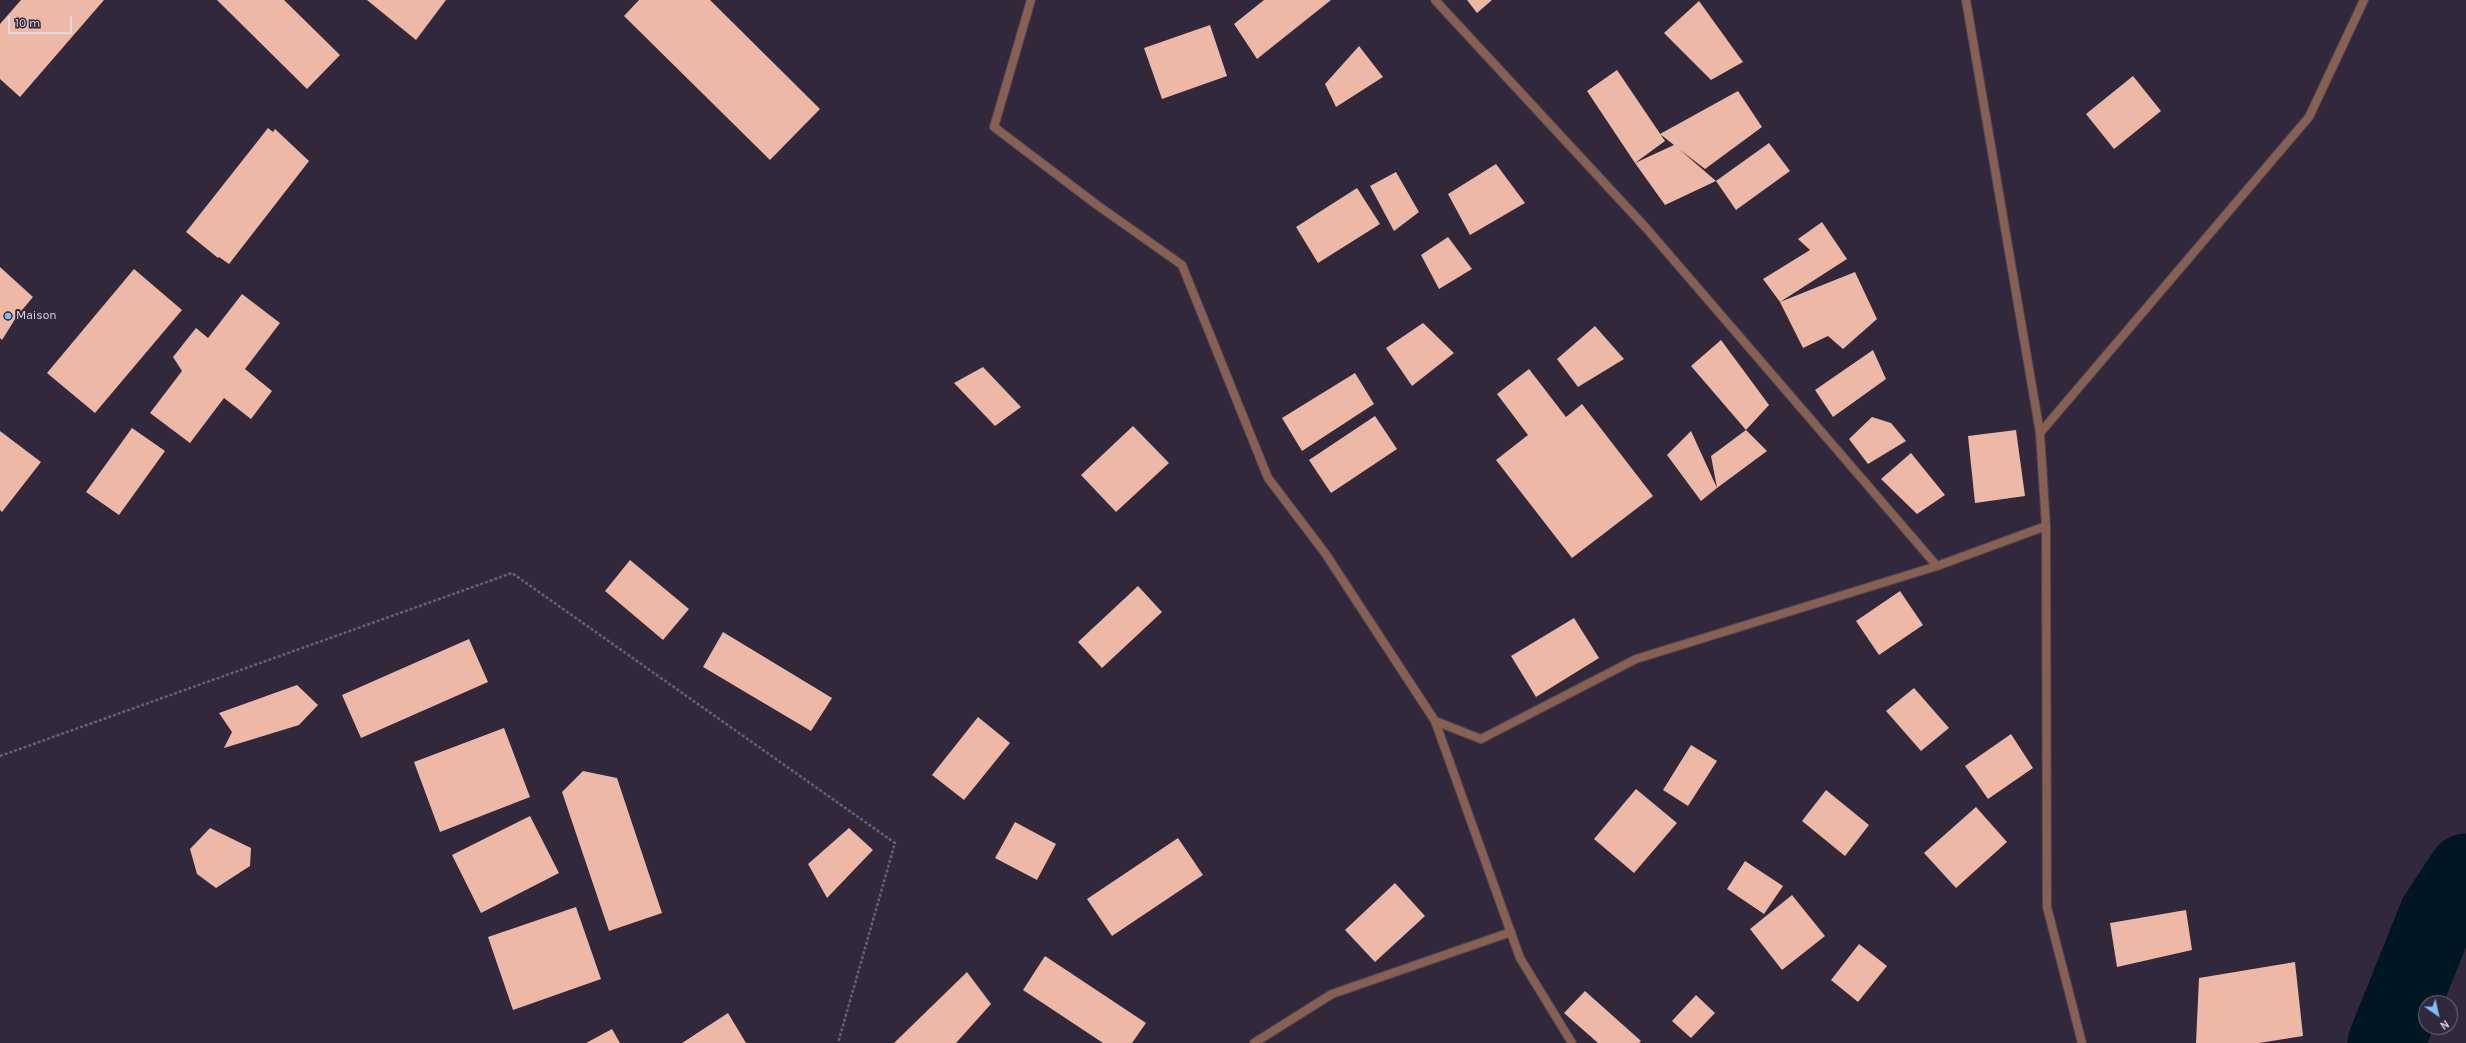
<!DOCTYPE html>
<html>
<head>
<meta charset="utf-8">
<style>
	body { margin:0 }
	#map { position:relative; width:2466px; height:1043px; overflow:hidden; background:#31283c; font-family:Karla,sans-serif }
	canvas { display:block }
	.north { position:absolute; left:2418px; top:995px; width:40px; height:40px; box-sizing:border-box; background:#31283c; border:1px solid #776f80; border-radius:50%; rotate:146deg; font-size:11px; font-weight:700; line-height:16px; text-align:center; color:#dfd9e6 }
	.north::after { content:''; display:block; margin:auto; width:14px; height:18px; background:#7ebdf9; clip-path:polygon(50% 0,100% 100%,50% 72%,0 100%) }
	.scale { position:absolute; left:8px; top:16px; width:64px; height:18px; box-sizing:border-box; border:2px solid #dfd9e6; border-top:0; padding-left:5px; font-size:12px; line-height:14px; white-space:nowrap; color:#dfd9e6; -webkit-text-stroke:3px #31283c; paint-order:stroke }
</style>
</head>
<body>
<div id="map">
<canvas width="2466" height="1043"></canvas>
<div class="north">N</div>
<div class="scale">10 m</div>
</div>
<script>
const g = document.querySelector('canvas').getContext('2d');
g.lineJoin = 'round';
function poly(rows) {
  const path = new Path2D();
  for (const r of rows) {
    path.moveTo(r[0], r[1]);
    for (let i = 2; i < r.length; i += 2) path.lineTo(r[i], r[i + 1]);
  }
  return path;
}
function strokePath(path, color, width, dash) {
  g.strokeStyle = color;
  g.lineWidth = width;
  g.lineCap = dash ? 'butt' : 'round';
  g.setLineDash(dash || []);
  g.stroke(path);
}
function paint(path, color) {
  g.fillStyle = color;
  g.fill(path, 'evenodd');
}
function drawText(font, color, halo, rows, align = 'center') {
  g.font = font + ' Karla,sans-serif';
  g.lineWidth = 4;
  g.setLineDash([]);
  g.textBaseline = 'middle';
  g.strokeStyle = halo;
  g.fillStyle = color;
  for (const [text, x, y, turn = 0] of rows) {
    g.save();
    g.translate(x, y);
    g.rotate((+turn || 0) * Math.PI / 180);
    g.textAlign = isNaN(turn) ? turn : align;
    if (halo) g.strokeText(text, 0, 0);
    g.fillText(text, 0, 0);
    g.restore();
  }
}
const river = poly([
	[2386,1043,2437,916,2466,872]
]);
const building = poly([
	[21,0,104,0,20,97,0,79,0,24],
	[217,0,284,0,340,55,307,89],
	[367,0,446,0,416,40],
	[639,0,710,0,820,109,770,160,624,16],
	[1264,0,1331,0,1257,59,1234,24],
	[1467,0,1492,0,1477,13],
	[1699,1,1743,62,1711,80,1664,33],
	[1210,25,1227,76,1162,99,1144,48],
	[1359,46,1383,77,1336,107,1325,84],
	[1617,70,1665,141,1635,163,1674,145,1660,134,1738,91,1762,127,1705,169,1679,149,1716,181,1665,205,1635,163,1587,91],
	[2133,76,2161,111,2114,149,2086,114],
	[268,128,273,132,275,129,309,161,229,264,219,257,218,258,186,232],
	[1769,143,1790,171,1736,210,1716,181],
	[1496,164,1525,203,1470,235,1448,194],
	[1396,172,1419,212,1394,231,1370,186],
	[1357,188,1380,224,1318,263,1296,227],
	[1822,222,1847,259,1780,302,1763,279,1810,250,1798,239],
	[1448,237,1472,269,1439,289,1421,255],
	[0,267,33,297,17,316,2,340,0,338],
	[134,269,182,310,95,413,47,373],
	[1855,272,1877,319,1843,349,1828,336,1803,348,1780,302],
	[242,294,280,323,245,369,272,391,251,419,224,398,190,443,150,413,182,371,173,357,196,328,208,338],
	[1423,323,1454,353,1412,386,1386,348],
	[1595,326,1624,359,1578,387,1557,359],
	[1721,340,1769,405,1746,430,1691,366],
	[1873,350,1886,379,1833,417,1815,390],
	[983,367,1021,407,995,426,954,383],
	[1529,369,1566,417,1582,404,1653,496,1572,558,1496,460,1528,435,1497,394],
	[1355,373,1374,404,1302,451,1282,418],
	[1375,416,1397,449,1331,493,1309,460],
	[1872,417,1891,423,1906,441,1868,464,1849,439],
	[1133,426,1169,463,1116,512,1081,475],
	[132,428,165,451,119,515,86,492],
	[1746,430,1767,451,1717,488,1711,456],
	[2016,430,2025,496,1975,503,1968,436],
	[0,431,41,462,2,512,0,510],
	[1691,431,1717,488,1701,501,1667,455],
	[1911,453,1945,495,1917,514,1881,479],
	[630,560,689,609,663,640,605,591],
	[1138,586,1162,612,1102,668,1078,642],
	[1900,591,1923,625,1879,655,1856,621],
	[1574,618,1599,658,1536,697,1511,656],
	[723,632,832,698,811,731,703,667],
	[469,639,488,682,361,738,342,695],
	[297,685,318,705,299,725,224,748,232,732,219,713],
	[1914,688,1949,728,1921,751,1886,711],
	[978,717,1010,743,964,800,932,775],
	[504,728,530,797,440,832,414,762],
	[2011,734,2033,768,1988,799,1965,766],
	[1691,745,1717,761,1688,806,1663,790],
	[583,771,617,778,662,913,609,931,562,792],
	[1636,789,1677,823,1634,873,1594,839],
	[1826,790,1869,825,1845,856,1802,821],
	[1976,807,2007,842,1956,888,1924,853],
	[530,816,559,873,481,913,452,855],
	[1015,822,1056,844,1037,880,995,858],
	[210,828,251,848,250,866,216,888,197,874,190,849],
	[849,828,873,850,827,898,808,864],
	[1178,838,1203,875,1112,936,1087,899],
	[1745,861,1783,886,1764,914,1727,889],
	[1395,883,1425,916,1375,962,1345,930],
	[1792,895,1825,936,1782,970,1750,929],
	[576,907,601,979,513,1010,488,937],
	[2186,910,2192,950,2117,967,2110,923],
	[1859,944,1887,966,1858,1002,1831,980],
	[1045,956,1146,1023,1132,1043,1103,1043,1023,990],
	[2295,962,2303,1036,2259,1043,2196,1043,2199,978],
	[967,972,991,1004,956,1043,894,1043],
	[1585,991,1641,1041,1639,1043,1598,1043,1564,1013],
	[1696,995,1715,1013,1691,1038,1672,1021],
	[728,1013,746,1043,682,1043],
	[612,1029,620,1043,586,1043]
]);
const path = poly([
	[0,756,512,573,895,843,838,1043]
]);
const street = poly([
	[1031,0,994,127,1097,205,1182,265,1268,478,1325,553,1435,721,1481,739,1636,659,1937,566,2046,526,2040,433,2309,117,2364,0],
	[1435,0,1647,229,1937,566],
	[1966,0,2040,433],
	[2046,526,2047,907,2082,1043],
	[1435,721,1520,958,1572,1043],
	[1254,1043,1332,994,1511,932]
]);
const markers = [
	[8,316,4,"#7ebdf9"]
];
const poiNames = [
	["Maison",16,316]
];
strokePath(river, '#001622', 77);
paint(building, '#edb8a6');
strokePath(street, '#4d4457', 10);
strokePath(path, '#686072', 2.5, [3, 2]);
strokePath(street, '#876051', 8);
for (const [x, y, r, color] of markers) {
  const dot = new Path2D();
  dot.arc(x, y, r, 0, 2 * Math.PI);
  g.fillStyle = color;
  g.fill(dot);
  strokePath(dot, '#31283c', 1.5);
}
drawText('12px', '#dfd9e6', '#31283c', poiNames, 'left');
</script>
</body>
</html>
